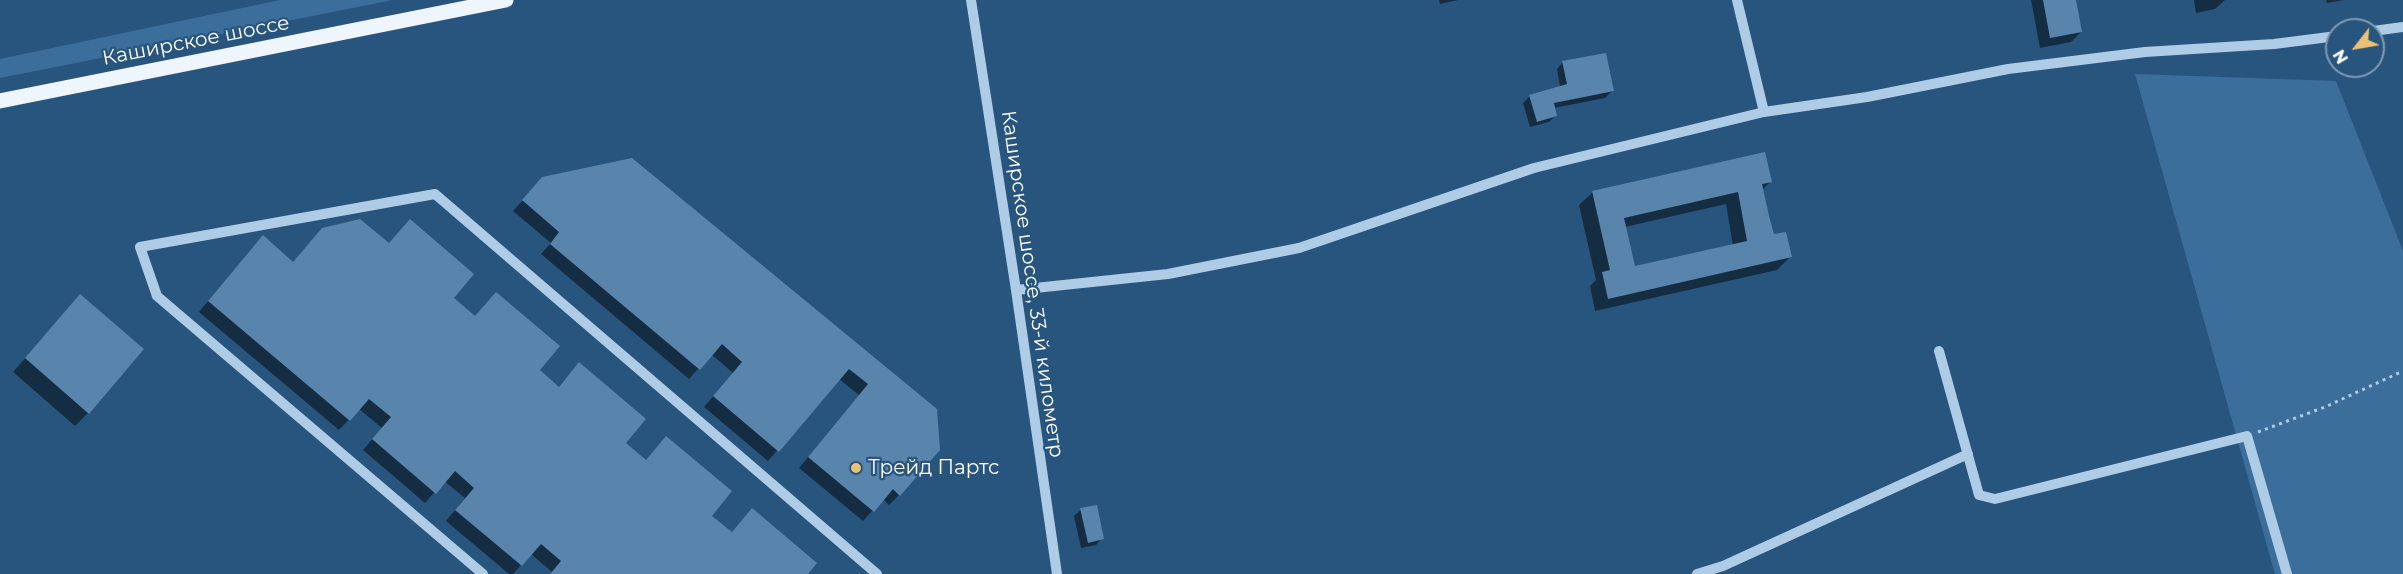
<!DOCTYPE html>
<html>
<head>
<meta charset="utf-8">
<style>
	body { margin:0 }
	#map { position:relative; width:2403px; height:574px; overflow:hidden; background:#28557e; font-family:Montserrat,sans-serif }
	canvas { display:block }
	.north { position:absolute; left:2325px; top:18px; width:60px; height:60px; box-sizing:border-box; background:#28557e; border:2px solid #7e99b2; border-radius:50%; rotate:239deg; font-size:16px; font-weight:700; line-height:24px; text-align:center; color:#fff }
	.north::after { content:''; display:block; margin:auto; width:21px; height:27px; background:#ecc075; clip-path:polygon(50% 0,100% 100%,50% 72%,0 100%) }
</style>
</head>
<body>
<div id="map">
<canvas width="2403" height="574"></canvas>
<div class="north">N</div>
</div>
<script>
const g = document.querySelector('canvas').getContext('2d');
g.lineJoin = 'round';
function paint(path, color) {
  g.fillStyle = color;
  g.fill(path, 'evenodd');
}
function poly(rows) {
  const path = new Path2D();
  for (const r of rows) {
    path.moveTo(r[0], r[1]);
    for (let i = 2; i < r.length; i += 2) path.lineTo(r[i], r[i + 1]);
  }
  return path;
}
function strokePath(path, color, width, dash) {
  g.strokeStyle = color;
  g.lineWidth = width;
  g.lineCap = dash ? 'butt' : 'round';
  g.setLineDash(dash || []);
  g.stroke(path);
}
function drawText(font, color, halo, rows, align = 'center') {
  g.font = font + ' Montserrat,sans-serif';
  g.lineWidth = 4.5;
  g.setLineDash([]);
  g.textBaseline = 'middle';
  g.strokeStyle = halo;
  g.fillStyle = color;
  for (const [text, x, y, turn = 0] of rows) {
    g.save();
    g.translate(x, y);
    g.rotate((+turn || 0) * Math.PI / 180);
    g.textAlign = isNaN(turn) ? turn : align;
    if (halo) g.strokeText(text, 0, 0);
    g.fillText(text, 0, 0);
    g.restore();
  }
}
const green = poly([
	[280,0,393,0,0,78,0,59],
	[2135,74,2336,81,2403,251,2403,574,2275,574]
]);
const shadow = poly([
	[1439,0,1458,0,1440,4],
	[2031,0,2075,0,2081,32,2071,42,2040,48],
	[2194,0,2225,0,2215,9,2196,13],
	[2326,0,2344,0,2327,3],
	[1563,62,1612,91,1605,98,1554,108,1556,115,1549,122,1530,127,1523,103,1530,96,1560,87,1557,69],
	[1771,181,1762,190,1773,236,1790,257,1777,270,1595,311,1590,286,1596,280,1579,205,1593,192],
	[1726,204,1733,246,1634,268,1625,227],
	[536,186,935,410,899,495,889,505,883,499,863,521,799,468,859,395,839,379,768,461,704,407,733,373,711,354,689,379,541,254,551,243,513,211],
	[253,247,538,370,558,388,569,375,624,443,710,516,731,533,752,510,806,574,550,574,552,572,531,554,513,574,509,574,446,521,465,498,444,481,425,503,363,450,382,428,359,409,339,430,199,312],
	[80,296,88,413,75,426,13,372],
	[1081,510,1102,538,1096,545,1081,548,1074,516]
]);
const building = poly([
	[2043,0,2076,0,2082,32,2050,38],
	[1606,53,1614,91,1554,103,1557,116,1537,122,1529,95,1567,84,1562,61],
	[1765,152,1772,182,1762,184,1769,216,1774,234,1786,232,1792,257,1608,299,1602,272,1610,270,1592,191],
	[1738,192,1747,241,1635,266,1624,218],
	[632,158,937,409,940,450,900,496,893,489,874,512,808,457,868,384,849,369,779,452,713,396,742,362,722,344,700,370,550,244,559,232,522,200,542,177],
	[360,219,389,243,410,219,474,274,454,298,475,316,496,292,560,346,540,370,559,387,579,362,646,419,626,443,646,460,666,436,732,491,712,516,732,532,752,508,817,563,808,574,550,574,561,561,541,544,522,566,455,510,474,488,455,471,436,494,372,439,391,417,369,399,350,421,208,301,263,235,293,262,322,228],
	[80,294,144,349,89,414,25,358],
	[1097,505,1104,539,1088,543,1080,508]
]);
const path = poly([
	[2258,432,2325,407,2403,371]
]);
const minor = poly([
	[971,0,1016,290,1057,574],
	[1737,0,1764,112],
	[2373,31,2403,27],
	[1016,290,1168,274,1299,248,1534,168,1764,112,1867,97,2008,69,2145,52,2274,44,2337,36],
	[1939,351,1979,495,1995,499,2247,436,2287,574],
	[483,574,157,296,140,247,435,194,877,574],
	[1697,574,1723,566,1968,454]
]);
const major = poly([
	[0,101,506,0]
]);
const markers = [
	[856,468,6,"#ecc075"]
];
const streetNames = [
	["Каширское шоссе",196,41,-11],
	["Каширское шоссе, 33-й километр",1032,284,82]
];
const poiNames = [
	["Трейд Партс",868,468]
];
paint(green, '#3c6e9c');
paint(shadow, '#0007');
paint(building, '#5984ab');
strokePath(path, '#aecce5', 3, [3, 4.5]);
strokePath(minor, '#aecce5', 10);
strokePath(major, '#eff5fd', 15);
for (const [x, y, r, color] of markers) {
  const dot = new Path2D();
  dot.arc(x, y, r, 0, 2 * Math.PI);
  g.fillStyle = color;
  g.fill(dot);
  strokePath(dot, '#28557e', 2);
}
drawText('20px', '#fff', '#28557e', streetNames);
drawText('20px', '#fff', '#28557e', poiNames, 'left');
</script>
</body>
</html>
